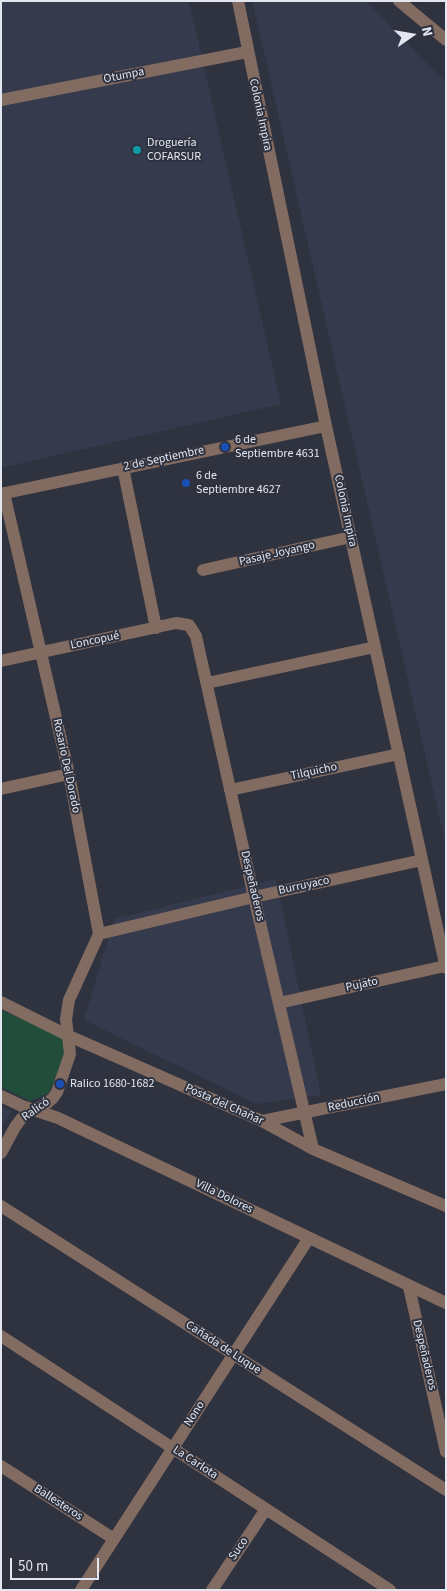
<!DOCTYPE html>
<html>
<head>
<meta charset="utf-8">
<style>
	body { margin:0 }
	#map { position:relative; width:447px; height:1591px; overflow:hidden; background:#2f323f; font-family:"Source Sans 3",sans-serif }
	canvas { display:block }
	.frame { position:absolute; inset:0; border:2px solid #e3e6ee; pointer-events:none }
	.north { position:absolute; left:387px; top:10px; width:50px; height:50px; -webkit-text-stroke:4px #2f323f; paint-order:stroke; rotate:77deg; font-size:14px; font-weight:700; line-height:20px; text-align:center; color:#e3e6ee }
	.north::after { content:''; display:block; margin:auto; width:18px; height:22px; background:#e3e6ee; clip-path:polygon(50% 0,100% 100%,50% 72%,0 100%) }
	.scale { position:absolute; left:10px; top:1558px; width:89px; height:22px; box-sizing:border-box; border:2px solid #e3e6ee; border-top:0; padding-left:6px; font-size:15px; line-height:18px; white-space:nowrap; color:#e3e6ee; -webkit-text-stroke:4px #2f323f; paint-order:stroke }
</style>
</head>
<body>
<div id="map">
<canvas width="447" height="1591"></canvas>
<div class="frame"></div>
<div class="north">N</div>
<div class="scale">50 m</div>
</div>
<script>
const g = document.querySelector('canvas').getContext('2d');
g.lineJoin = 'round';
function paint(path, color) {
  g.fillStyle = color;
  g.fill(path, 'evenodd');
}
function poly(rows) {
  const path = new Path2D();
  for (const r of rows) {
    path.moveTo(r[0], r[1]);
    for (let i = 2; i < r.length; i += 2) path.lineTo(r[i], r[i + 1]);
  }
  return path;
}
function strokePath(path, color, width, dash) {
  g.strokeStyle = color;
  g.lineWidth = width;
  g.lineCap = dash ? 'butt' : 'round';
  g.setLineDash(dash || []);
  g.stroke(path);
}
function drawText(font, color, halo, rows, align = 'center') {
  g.font = font + ' "Source Sans 3",sans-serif';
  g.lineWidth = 4;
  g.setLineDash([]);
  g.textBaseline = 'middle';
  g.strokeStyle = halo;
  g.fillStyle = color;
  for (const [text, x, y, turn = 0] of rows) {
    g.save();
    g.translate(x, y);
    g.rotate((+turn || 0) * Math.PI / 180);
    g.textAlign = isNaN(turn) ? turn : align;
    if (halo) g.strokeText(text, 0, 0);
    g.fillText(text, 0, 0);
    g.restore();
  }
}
const built = poly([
	[1,1,189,1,281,404,1,468],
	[252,1,366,1,446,83,446,846],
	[276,879,321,1095,256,1104,84,1020,114,919],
	[1,1106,12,1111,1,1127]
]);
const green = poly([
	[1,1010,68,1039,60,1068,49,1093,38,1098,30,1101,1,1087]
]);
const minor = poly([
	[238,1,326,426,446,968],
	[399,1,446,40],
	[1,100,247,52],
	[123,468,156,628],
	[1,494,326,426],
	[203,570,351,537],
	[1,661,176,623,189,625,196,636,254,897,313,1149],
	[207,683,375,647],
	[1,789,69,774],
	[230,790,399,754],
	[99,934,254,897,422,860],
	[1,1002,69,1036,262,1121,313,1149,446,1206],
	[279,1003,445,966],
	[1,1096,22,1106,58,1118,446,1303],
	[262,1121,446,1084],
	[1,1153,15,1127,21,1119,28,1113,46,1104,53,1098,57,1092,70,1054,66,1019,69,1000,99,934,69,774,4,493],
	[1,1206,446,1490],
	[409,1287,446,1452],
	[1,1336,390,1590],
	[1,1466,114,1539],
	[81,1590,309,1238],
	[212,1590,266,1509]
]);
const markers = [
	[137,150,5,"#0f9aa8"],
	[225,447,5,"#1a4fb4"],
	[186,483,5,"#1a4fb4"],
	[60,1084,5,"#1a4fb4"]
];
const streetNames = [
	["Otumpa",124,76,-11],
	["Colonia Impira",260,115,78],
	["2 de Septiembre",164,459,-12],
	["Colonia Impira",345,511,78],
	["Pasaje Joyango",277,554,-13],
	["Loncopué",95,641,-12],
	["Rosario Del Dorado",66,766,78],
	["Tilquicho",314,772,-12],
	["Despeñaderos",252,886,77],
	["Burruyaco",304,886,-12],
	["Pujato",362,985,-12],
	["Reducción",354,1103,-12],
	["Posta del Chañar",224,1105,24],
	["Ralicó",36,1110,-35],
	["Villa Dolores",224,1197,26],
	["Cañada de Luque",223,1348,33],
	["Despeñaderos",424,1355,77],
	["Nono",195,1414,-57],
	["La Carlota",195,1463,33],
	["Ballesteros",58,1503,33],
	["Suco",239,1549,-56]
];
const poiNames = [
	["Droguería",147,143],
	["COFARSUR",147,157],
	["6 de",235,440],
	["Septiembre 4631",235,454],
	["6 de",196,476],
	["Septiembre 4627",196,490],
	["Ralico 1680-1682",70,1084]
];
paint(built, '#353a4d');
paint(green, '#214d3a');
strokePath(minor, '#826b61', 12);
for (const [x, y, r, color] of markers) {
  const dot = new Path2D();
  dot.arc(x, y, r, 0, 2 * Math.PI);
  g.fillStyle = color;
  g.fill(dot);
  strokePath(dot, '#2f323f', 2);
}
drawText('12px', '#e3e6ee', '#2f323f', streetNames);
drawText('12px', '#e3e6ee', '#2f323f', poiNames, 'left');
</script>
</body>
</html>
